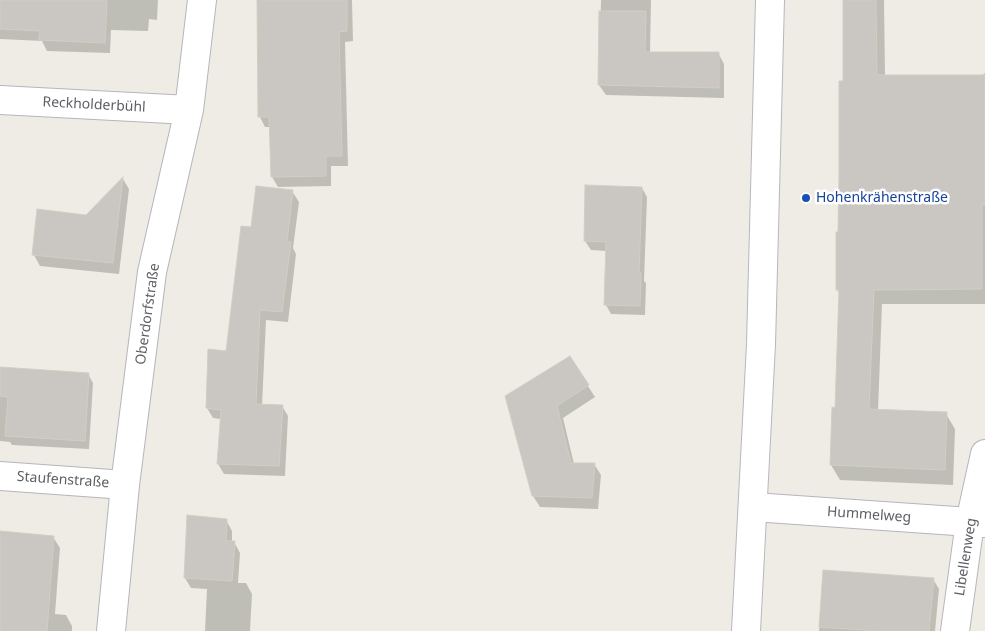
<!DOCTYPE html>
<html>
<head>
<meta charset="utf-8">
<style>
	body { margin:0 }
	canvas { display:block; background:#eeece4 }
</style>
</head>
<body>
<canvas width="985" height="631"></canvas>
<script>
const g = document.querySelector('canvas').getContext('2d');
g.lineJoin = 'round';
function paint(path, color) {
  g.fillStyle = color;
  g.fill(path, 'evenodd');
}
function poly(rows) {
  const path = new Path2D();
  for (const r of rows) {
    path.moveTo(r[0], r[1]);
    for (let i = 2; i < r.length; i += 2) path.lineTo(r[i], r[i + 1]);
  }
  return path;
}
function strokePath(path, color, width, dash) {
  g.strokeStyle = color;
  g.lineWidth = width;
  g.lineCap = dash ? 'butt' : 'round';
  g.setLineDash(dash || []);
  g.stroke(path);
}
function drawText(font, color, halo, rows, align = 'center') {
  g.font = font + ' "Noto Sans",sans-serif';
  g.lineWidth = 5;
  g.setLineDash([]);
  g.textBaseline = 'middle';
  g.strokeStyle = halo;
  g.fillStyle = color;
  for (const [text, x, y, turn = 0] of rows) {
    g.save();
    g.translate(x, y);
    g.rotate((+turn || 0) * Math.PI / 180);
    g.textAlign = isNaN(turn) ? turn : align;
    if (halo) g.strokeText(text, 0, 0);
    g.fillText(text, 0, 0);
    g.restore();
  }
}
const shadow = poly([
	[0,0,158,0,157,20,149,19,148,31,111,30,110,53,47,51,42,41,0,39],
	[258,0,352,0,353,41,345,42,348,166,331,166,331,186,278,187,272,177,271,127,265,127,260,117],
	[601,0,651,0,650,54,718,53,724,64,724,98,606,95,599,85],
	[845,0,884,0,885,76,980,77,985,73,985,304,882,304,878,411,946,414,955,429,953,485,840,480,831,465,836,409,840,295,837,289,845,83],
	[123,179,129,189,119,274,40,266,34,255,87,216],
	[642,188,647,197,644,281,646,283,645,315,611,314,606,305,607,251,591,250,585,241],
	[292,191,299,202,293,248,296,254,288,322,266,320,262,406,282,406,288,416,285,476,224,474,218,464,221,419,213,418,207,408,227,352],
	[570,358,595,397,563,418,574,464,594,464,601,475,598,509,540,507,533,496,506,397],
	[0,368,88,374,93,383,89,449,12,445,10,442,0,441],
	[226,520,232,531,232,542,234,542,240,553,238,583,246,583,252,594,250,631,205,631,207,589,191,588,185,578],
	[0,533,53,537,60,548,55,614,66,615,72,626,72,631,0,631],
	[824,572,933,579,939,589,935,631,819,631]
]);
const building = poly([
	[0,0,107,0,105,43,39,40,40,31,0,29,0,0],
	[257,0,347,0,347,31,339,32,342,156,326,156,326,176,271,177,269,117,258,117,257,0],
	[843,0,876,0,877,75,985,75,985,205,982,205,982,289,874,290,869,409,947,412,945,470,830,465,832,407,835,408,839,290,836,290,836,232,838,232,839,174,839,81,843,81,843,0],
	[599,11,646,11,645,52,719,52,719,88,598,85,599,11],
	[123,177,113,263,32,255,37,209,86,215,123,177],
	[585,185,642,187,639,273,641,273,640,306,604,305,606,242,584,241,585,185],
	[256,186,293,190,287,242,291,242,282,312,260,310,256,404,283,405,279,466,217,464,221,410,206,408,208,349,226,351,241,226,251,227,256,186],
	[570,356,589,385,557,406,571,463,595,463,592,498,532,496,505,396,570,356],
	[0,367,89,373,85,441,5,436,8,397,0,396,0,367],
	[187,515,227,519,226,541,235,541,232,581,184,578,187,515],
	[0,531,54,536,47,631,0,631,0,531],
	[823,570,934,578,929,631,879,631,819,627,823,570]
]);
const street = poly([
	[0,100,189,110],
	[0,476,125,485],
	[753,507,985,523],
	[111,631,125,485,152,272,189,110,202,0],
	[955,631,970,522,985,454]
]);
const secondary = poly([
	[746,631,761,344,770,0]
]);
const markers = [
	[806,198,5,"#1a4fb4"]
];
const streetNames = [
	["Reckholderbühl",94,105,3],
	["Oberdorfstraße",148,314,-82],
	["Staufenstraße",63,480,4],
	["Hummelweg",869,515,4],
	["Libellenweg",966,557,-81]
];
const transitNames = [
	["Hohenkrähenstraße",816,198]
];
paint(shadow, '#0003');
paint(building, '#cac6c1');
strokePath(building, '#d3cec2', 1);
strokePath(street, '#b4b6bb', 30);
strokePath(secondary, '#b5b8be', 30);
strokePath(street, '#fff', 28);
strokePath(secondary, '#fff', 28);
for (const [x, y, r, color] of markers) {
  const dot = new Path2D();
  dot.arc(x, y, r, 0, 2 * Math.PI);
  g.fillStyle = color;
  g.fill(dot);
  strokePath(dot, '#fff', 2);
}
drawText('14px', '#5c5f64', '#fff', streetNames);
drawText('14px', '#164399', '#fff', transitNames, 'left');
</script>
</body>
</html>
